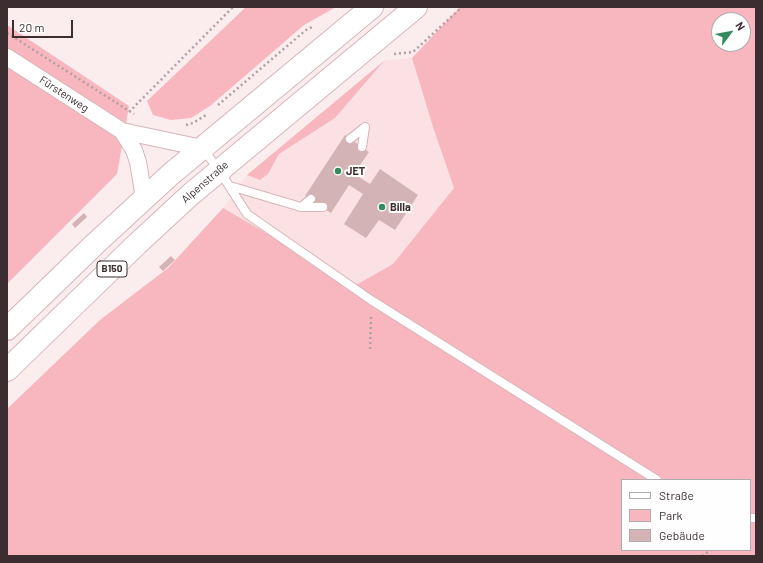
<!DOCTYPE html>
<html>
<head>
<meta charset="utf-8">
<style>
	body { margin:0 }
	#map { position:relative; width:763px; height:563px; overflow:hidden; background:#fbecee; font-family:Barlow,sans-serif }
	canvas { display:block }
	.frame { position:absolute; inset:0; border:8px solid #3c2e30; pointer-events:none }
	.legend { position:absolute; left:621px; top:479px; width:130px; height:72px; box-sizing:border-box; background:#fefefe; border:1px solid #b0abac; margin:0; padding:5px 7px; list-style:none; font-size:12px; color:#3c2e30 }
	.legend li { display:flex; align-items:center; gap:8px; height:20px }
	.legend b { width:20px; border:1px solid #b0abac }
	.north { position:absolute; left:711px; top:12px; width:40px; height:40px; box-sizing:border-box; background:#fefefe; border:1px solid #b0abac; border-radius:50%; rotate:58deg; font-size:11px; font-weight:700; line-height:16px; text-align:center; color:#3c2e30 }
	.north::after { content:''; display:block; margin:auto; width:14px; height:18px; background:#348b5f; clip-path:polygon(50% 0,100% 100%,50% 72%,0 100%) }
	.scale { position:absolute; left:12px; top:20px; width:61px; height:18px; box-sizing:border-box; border:2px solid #3c2e30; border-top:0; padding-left:5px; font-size:12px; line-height:14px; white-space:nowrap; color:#3c2e30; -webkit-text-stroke:3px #fefefe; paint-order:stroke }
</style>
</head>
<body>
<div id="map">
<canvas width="763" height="563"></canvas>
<div class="frame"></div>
<ul class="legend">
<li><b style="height:5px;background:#fff"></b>Straße</li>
<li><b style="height:11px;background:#f8b6bf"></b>Park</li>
<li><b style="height:11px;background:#d4b3b6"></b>Gebäude</li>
</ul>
<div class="north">N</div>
<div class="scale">20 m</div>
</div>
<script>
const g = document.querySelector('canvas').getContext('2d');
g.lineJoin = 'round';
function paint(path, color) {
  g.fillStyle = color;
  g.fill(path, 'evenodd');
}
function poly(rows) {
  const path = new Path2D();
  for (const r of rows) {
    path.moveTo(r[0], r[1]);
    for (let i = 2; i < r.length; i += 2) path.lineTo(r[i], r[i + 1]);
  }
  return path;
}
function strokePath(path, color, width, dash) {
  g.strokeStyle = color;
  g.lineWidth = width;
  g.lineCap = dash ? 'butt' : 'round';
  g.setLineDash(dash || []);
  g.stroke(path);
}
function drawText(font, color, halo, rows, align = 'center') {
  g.font = font + ' Barlow,sans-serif';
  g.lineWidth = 4;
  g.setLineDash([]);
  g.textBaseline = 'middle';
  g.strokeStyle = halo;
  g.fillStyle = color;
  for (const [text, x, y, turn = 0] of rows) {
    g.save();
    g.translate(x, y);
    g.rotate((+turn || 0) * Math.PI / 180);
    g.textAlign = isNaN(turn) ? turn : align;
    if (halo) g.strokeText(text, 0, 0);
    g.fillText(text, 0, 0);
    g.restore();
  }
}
const built = poly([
	[412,58,433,127,454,188,393,264,356,285,223,208,247,175,260,180,268,174,279,154,335,118,385,60]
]);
const green = poly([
	[246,7,336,7,304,25,210,106,191,118,171,120,153,115,147,101],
	[460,7,756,7,756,556,7,556,7,409,100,320,168,268,223,208,356,285,393,264,454,188,433,127,412,58],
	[719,20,743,20,743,44,719,44],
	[622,480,750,480,750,550,622,550],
	[7,25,129,106,117,174,7,284],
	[385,60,335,118,279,154,268,174,260,180,247,175]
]);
const building = poly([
	[345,135,369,152,354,174,370,184,380,169,418,195,395,230,379,220,366,238,344,224,363,194,349,185,331,213,305,196],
	[84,213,87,217,75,228,72,224],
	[171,256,175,260,163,271,159,267]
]);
const path = poly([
	[7,33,134,114],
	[394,54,413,52,462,7],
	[218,105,306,30,314,26],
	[129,112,233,7],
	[186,125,193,123,206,115],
	[370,349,371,317],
	[702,556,711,550]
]);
const service = poly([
	[350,139,365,127],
	[362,147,365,127],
	[203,149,219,170,247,214,371,300,657,480],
	[230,186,301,207,323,207],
	[301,207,311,199],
	[750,518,756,518]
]);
const minor = poly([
	[7,57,122,131,134,150,138,162,144,198],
	[122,131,202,148]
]);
const primary = poly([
	[7,329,96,243,171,174,372,7],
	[7,370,137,244,190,195,416,7]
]);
const markers = [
	[338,171,4,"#348b5f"],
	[382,207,4,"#348b5f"]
];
const shields = [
	[112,269,30]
];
const shieldNames = [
	["B150",112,269]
];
const streetNames = [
	["Fürstenweg",64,94,33],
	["Alpenstraße",205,182,-41]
];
const poiNames = [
	["JET",346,171],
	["Billa",390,207]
];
paint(built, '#fbe1e3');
paint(green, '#f8b6bf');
paint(building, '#d4b3b6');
strokePath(service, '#d7b5b9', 10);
strokePath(minor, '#d7b5b9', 18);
strokePath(primary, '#d7b5b9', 24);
strokePath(path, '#afa1a3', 2.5, [2, 3]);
strokePath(service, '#fff', 8);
strokePath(minor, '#fff', 16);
strokePath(primary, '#fff', 22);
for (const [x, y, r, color] of markers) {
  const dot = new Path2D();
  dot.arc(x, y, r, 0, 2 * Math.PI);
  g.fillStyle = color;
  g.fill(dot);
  strokePath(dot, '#fefefe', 1.5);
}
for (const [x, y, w] of shields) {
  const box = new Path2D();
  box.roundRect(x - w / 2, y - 8, w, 16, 3);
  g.fillStyle = '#fefefe';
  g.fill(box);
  strokePath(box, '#3c2e30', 1);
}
drawText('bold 10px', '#3c2e30', null, shieldNames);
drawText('11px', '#3c2e30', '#fefefe', streetNames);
drawText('bold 11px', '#3c2e30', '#fefefe', poiNames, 'left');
</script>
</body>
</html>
